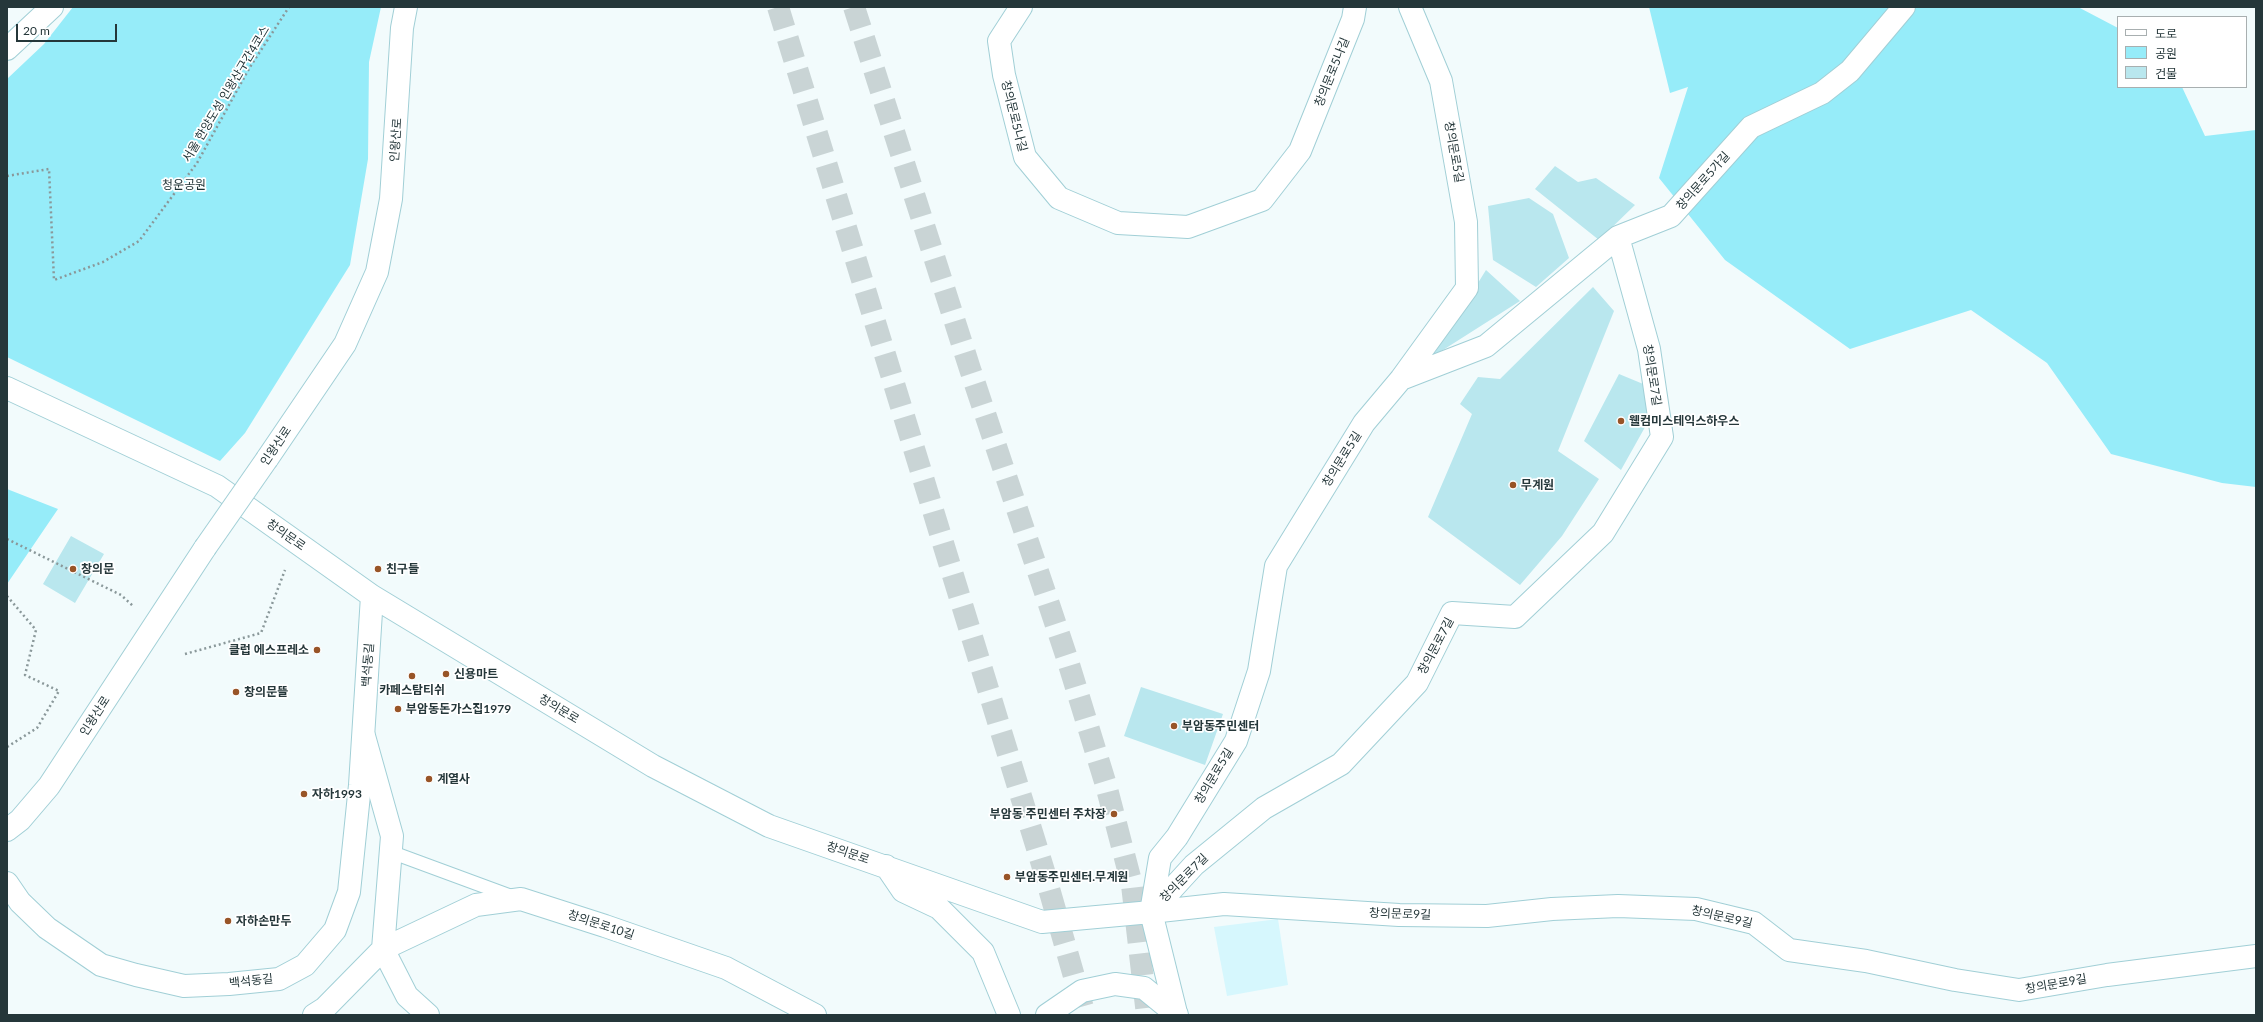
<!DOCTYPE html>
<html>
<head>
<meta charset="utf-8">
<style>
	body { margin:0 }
	#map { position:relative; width:2263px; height:1022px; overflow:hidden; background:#f2fbfc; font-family:Lato,"Noto Sans KR",sans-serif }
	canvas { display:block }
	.frame { position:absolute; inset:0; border:8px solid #25373a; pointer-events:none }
	.legend { position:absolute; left:2117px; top:16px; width:130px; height:72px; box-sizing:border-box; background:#fff; border:1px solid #a8afb0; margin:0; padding:5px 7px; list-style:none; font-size:12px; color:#25373a }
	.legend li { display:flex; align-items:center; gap:8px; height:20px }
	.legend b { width:20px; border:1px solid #a8afb0 }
	.scale { position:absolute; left:16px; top:24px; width:101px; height:18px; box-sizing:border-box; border:2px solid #25373a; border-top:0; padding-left:5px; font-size:12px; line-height:14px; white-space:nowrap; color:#25373a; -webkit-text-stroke:3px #fff; paint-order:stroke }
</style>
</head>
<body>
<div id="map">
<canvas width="2263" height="1022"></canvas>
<div class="frame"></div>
<ul class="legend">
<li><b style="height:5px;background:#fff"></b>도로</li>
<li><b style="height:11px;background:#96ecf9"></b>공원</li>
<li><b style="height:11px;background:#b9e7ee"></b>건물</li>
</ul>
<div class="scale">20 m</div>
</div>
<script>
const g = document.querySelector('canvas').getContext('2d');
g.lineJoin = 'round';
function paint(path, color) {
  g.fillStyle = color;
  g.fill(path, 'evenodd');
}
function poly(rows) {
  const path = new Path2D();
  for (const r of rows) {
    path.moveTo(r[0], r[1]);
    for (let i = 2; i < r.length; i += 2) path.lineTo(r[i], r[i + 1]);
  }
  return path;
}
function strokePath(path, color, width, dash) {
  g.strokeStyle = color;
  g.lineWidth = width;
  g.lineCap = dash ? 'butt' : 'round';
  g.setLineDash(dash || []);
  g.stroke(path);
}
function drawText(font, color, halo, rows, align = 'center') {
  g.font = font + ' Lato,"Noto Sans KR",sans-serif';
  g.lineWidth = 3.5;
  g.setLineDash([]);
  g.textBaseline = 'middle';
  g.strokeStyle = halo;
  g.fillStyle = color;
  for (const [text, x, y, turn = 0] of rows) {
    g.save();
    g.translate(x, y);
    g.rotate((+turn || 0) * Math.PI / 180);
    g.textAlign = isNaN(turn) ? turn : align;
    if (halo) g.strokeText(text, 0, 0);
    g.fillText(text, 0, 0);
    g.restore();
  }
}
const built = poly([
	[1278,919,1288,985,1227,996,1214,927]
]);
const green = poly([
	[73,7,381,7,369,62,368,159,350,265,245,433,220,461,7,357,7,79,44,44],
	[1649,7,2078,7,2118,28,2118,87,2182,87,2205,136,2256,130,2256,487,2222,483,2111,454,2047,363,1971,310,1850,349,1725,260,1659,178,1688,87,1670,93],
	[7,489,58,509,7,584]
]);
const building = poly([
	[1555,166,1578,182,1596,178,1635,205,1599,240,1535,189],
	[1529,198,1553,214,1569,258,1536,287,1493,260,1488,206],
	[1486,270,1520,301,1432,357],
	[1593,287,1614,311,1558,451,1599,479,1562,536,1520,585,1428,517,1472,414,1460,404,1478,377,1500,379],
	[1619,374,1648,386,1649,420,1621,470,1584,441],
	[71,536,104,554,75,603,43,584],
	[1141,687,1223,714,1205,765,1124,736]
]);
const primaryTunnel = poly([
	[778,7,1044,871,1085,1015],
	[854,7,970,369,1067,658,1106,785,1132,885,1147,1015]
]);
const path = poly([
	[7,176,49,169,54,280,103,262,139,241,197,163,250,67,289,7],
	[7,539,121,595,133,606],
	[7,596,36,630,25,675,59,691,37,728,7,747],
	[185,654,261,633,285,570]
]);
const lane = poly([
	[391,852,513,897]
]);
const street = poly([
	[1021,7,999,41,1004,75,1025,157,1059,198,1118,223,1188,227,1262,200,1300,151,1353,19,1355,7],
	[7,49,52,7],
	[1401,379,1486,346,1618,237,1671,216,1751,127,1822,93,1850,71,1904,7],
	[1151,912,1224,904,1399,915,1487,916,1552,909,1618,906,1696,909,1754,923,1789,950,1866,961,1955,980,2019,990,2107,975,2256,956],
	[1151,912,1160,858,1177,837,1236,741,1259,671,1276,566,1364,423,1401,379,1467,288,1466,222,1441,81,1410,7],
	[1151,912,1194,865,1264,808,1341,764,1417,683,1452,613,1515,617,1603,533,1662,437,1649,349,1618,237],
	[314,1015,325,1008,383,949,392,836,364,736],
	[428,1015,407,996,383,949,476,905,521,899,605,926,726,968,815,1015]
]);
const secondary = poly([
	[7,388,217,486,372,596,653,766,769,826,1042,922,1151,912,1176,1013],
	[267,459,345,344,377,272,391,199,402,28,406,7],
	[7,830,20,820,49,786,205,548],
	[886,866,903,891,939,908,983,952,1009,1015],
	[7,883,20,902,47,928,101,965,136,975,184,986,229,984,279,979,305,965,335,930,349,892,360,785,372,596]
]);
const primary = poly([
	[1047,1015,1082,991,1115,984,1144,988,1177,1015]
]);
const secondaryBridge = poly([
	[205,548,267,459]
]);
const markers = [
	[1621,421,4,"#985427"],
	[1513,485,4,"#985427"],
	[73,569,4,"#985427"],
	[378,569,4,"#985427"],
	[317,650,4,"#985427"],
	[446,674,4,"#985427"],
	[412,676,4,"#985427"],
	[236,692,4,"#985427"],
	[398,709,4,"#985427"],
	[1174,726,4,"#985427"],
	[429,779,4,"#985427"],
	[304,794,4,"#985427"],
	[1114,814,4,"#985427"],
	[1007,877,4,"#985427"],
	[228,921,4,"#985427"]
];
const streetNames = [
	["창의문로5나길",1332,72,-68],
	["서울 한양도성 인왕산구간4코스",226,94,-59],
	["창의문로5나길",1014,116,76],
	["인왕산로",396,140,-86],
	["창의문로5길",1454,152,80],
	["창의문로5가길",1703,181,-48],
	["창의문로7길",1652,375,81],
	["인왕산로",276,446,-56],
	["창의문로5길",1342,459,-58],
	["창의문로",286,535,35],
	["창의문로7길",1436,646,-62],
	["백석동길",368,665,-86],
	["창의문로",559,709,31],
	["인왕산로",95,716,-57],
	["창의문로5길",1214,776,-59],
	["창의문로",848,853,19],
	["창의문로7길",1184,878,-45],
	["창의문로9길",1400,914,2],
	["창의문로9길",1722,917,13],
	["창의문로10길",601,925,18],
	["백석동길",251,981,-6],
	["창의문로9길",2056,984,-10]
];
const parkNames = [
	["청운공원",184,185]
];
const poiNames = [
	["웰컴미스테익스하우스",1629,421],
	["무계원",1521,485],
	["창의문",81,569],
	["친구들",386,569],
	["클럽 에스프레소",309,650,"right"],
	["신용마트",454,674],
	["카페스탐티쉬",412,690,"center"],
	["창의문뜰",244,692],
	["부암동돈가스집1979",406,709],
	["부암동주민센터",1182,726],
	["계열사",437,779],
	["자하1993",312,794],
	["부암동 주민센터 주차장",1106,814,"right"],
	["부암동주민센터.무계원",1015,877],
	["자하손만두",236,921]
];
paint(built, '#d6f7fd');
paint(green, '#96ecf9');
paint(building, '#b9e7ee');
strokePath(primaryTunnel, '#c9d4d5', 22, [22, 11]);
strokePath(lane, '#a1cfd6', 15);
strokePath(street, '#a1cfd6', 24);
strokePath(secondary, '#a1cfd6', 24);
strokePath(primary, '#a1cfd6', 24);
strokePath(path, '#8a989a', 2.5, [2, 3]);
strokePath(lane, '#fff', 13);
strokePath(street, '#fff', 22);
strokePath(secondary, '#fff', 22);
strokePath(primary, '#fff', 22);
strokePath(secondaryBridge, '#a1cfd6', 24, []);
strokePath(secondaryBridge, '#fff', 22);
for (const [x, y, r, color] of markers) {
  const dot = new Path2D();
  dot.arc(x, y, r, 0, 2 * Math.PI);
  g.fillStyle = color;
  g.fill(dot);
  strokePath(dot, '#fff', 1.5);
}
drawText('12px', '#25373a', '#fff', streetNames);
drawText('12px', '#1d3134', '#fff', parkNames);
drawText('bold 12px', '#25373a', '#fff', poiNames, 'left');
</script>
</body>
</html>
